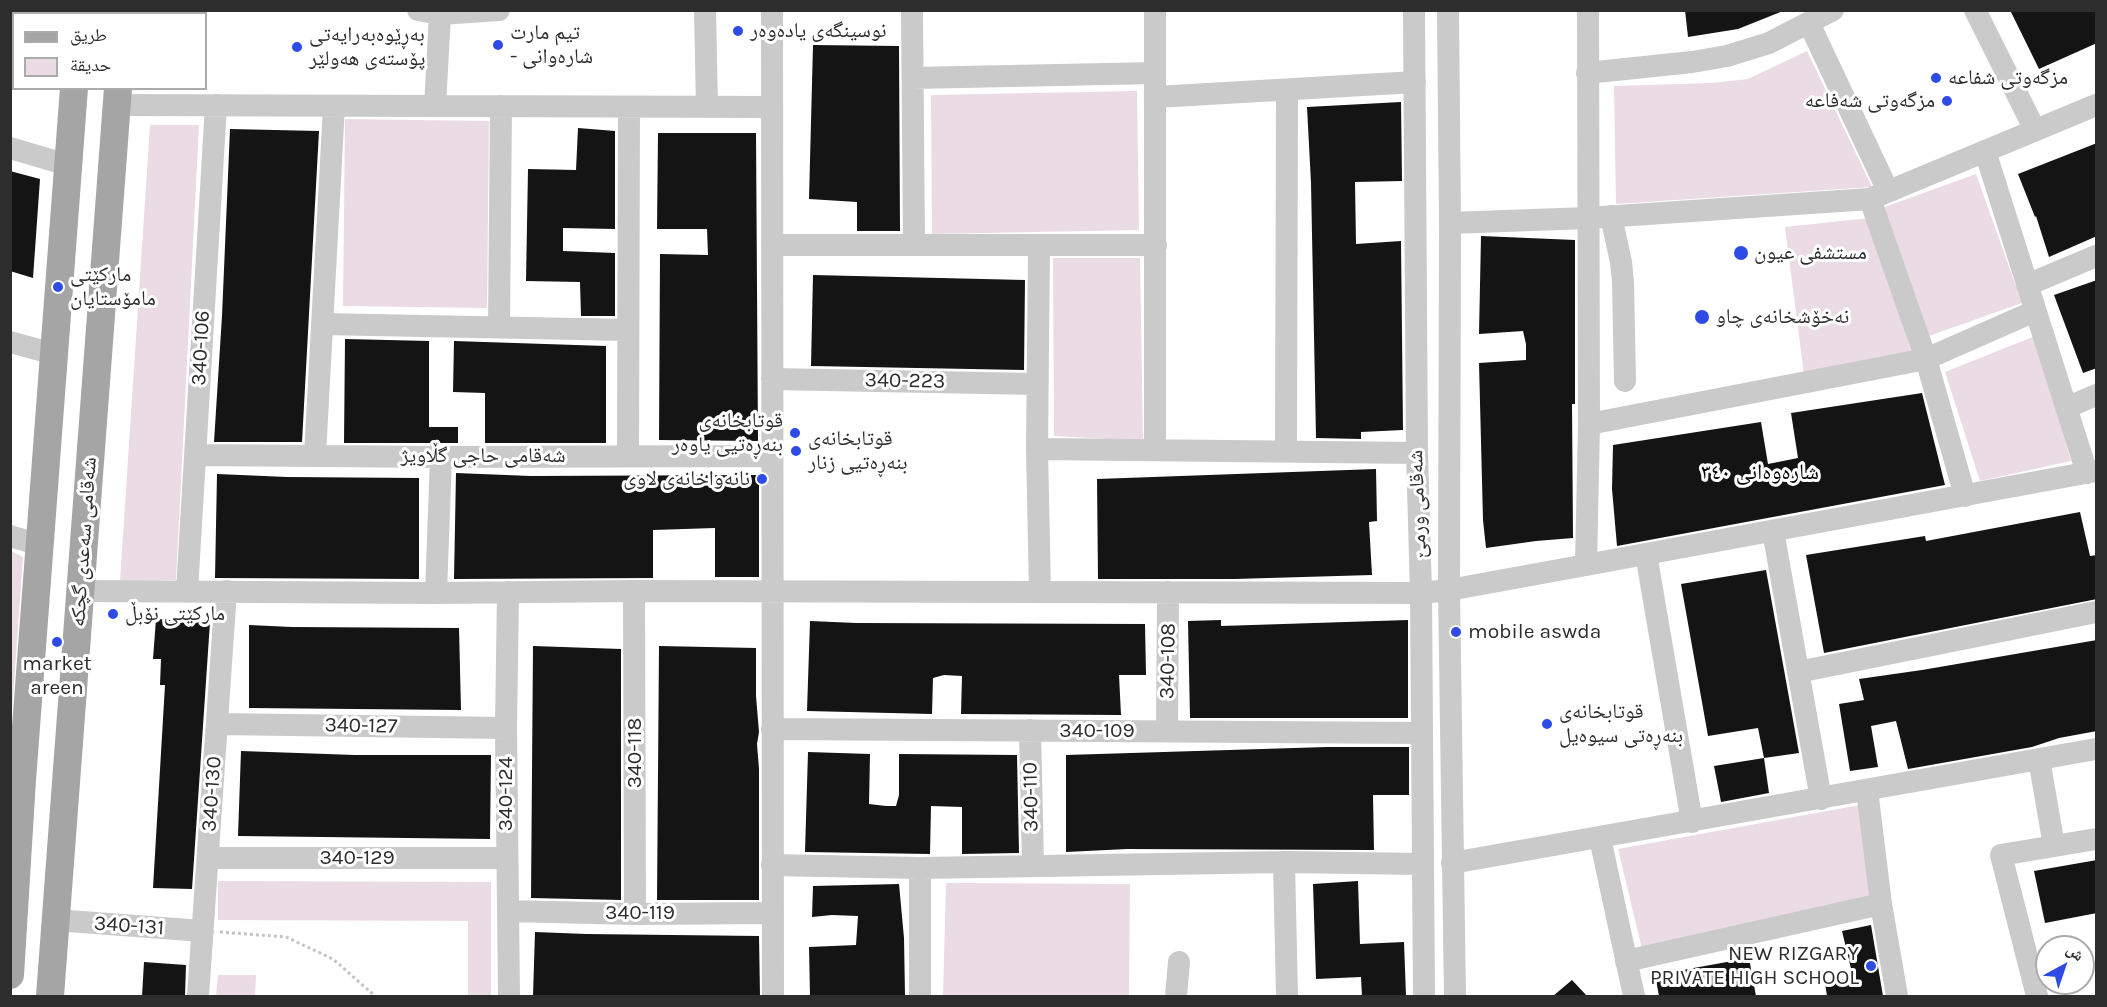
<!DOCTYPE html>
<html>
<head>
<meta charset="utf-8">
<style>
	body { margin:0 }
	#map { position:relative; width:2107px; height:1007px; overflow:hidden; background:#fff; font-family:Karla,"Noto Naskh Arabic",sans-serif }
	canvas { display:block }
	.frame { position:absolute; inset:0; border:12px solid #2d2d2d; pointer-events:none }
	.legend { position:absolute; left:12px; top:12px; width:195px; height:78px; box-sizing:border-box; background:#fff; border:2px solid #ababab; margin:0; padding:8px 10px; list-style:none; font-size:18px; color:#2d2d2d }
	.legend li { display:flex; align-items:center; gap:12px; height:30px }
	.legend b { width:30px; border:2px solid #ababab }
	.north { position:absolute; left:2035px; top:935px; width:60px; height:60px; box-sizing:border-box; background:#fff; border:2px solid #ababab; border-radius:50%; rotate:40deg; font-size:16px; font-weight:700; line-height:24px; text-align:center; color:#2d2d2d }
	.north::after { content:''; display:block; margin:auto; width:21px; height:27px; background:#2e4be5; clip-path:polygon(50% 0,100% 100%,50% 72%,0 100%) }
</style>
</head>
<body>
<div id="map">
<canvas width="2107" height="1007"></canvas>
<div class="frame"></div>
<ul class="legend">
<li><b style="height:8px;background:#a5a5a5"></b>طريق</li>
<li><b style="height:16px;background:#ebdbe5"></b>حديقة</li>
</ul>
<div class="north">ش</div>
</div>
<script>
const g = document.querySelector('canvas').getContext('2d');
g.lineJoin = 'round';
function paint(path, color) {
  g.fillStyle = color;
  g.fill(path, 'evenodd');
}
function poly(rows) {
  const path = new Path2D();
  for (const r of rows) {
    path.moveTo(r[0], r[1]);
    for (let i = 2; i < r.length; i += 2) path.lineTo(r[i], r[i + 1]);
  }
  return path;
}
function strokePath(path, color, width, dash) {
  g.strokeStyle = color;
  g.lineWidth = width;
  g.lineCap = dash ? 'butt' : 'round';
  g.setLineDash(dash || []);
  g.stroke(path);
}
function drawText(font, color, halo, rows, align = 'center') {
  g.font = font + ' Karla,"Noto Naskh Arabic",sans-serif';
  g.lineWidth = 6;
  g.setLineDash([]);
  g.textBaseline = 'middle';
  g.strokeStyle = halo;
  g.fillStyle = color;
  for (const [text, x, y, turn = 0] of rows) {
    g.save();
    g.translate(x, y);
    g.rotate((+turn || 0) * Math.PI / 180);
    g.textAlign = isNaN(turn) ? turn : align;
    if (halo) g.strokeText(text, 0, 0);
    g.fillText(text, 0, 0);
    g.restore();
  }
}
const green = poly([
	[1807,51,1872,187,1616,204,1614,86,1712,83,1748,79],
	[1137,91,1139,230,932,234,931,95],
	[345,119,489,121,487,308,343,306],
	[150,125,199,125,176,580,120,581],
	[1976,174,2022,303,1929,336,1882,208],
	[1869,218,1912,354,1804,375,1785,227],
	[1053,258,1140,258,1143,441,1054,436],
	[2035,336,2071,461,1980,481,1945,372],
	[11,551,23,557,11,726,10,551],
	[1860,805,1871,896,1642,949,1618,849],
	[218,881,491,882,491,996,468,996,468,921,218,920],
	[946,883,1130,884,1129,996,943,996],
	[218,975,256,975,255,996,216,996]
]);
const building = poly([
	[1685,10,1783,10,1783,11,1738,29,1688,37],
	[2010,10,2097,10,2097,43,2039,69],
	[813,45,899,46,900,231,857,231,857,202,809,199],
	[1401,102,1402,181,1355,182,1356,244,1401,241,1403,430,1361,432,1361,439,1316,438,1311,183,1307,107],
	[578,128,615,131,615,229,563,228,563,251,615,253,615,316,581,316,580,282,526,281,528,169,576,170],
	[230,129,319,131,302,442,214,442,222,316],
	[658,133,756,133,758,441,659,440,660,254,708,255,707,229,657,229],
	[2097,143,2097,236,2049,257,2036,216,2035,217,2018,174],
	[10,171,40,179,33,278,10,271],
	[1481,236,1575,240,1575,404,1572,404,1573,538,1536,541,1486,548,1483,520,1479,363,1526,360,1526,344,1523,331,1479,334],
	[813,275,1025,280,1024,370,811,366],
	[2097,280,2097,368,2083,373,2054,295],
	[345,339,429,341,429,427,458,427,458,443,344,443],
	[454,341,606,346,606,443,485,443,485,393,453,392],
	[1922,393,1945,485,1617,546,1612,489,1613,445,1761,422,1768,464,1798,458,1791,413],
	[1376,469,1377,521,1369,522,1372,575,1234,579,1098,579,1097,479],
	[456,473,531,476,759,475,759,577,715,577,715,528,653,530,653,578,454,579],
	[217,474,287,477,419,478,419,579,215,578],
	[2080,512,2090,556,2097,555,2097,599,1824,653,1806,555,1925,536,1926,541],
	[1766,570,1799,753,1764,758,1769,793,1721,802,1714,766,1764,758,1758,728,1708,736,1681,584],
	[156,619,210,622,192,889,153,888,165,685,160,685,161,659,153,659],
	[1221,620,1221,626,1408,620,1408,718,1190,718,1188,621],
	[810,621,856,623,1145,624,1146,675,1119,675,1121,715,961,714,962,676,944,675,933,678,932,714,807,711],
	[249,625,292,627,459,628,461,710,249,708],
	[2097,640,2097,731,2059,738,2032,747,1908,769,1896,721,1871,726,1878,767,1850,771,1839,704,1864,700,1859,679,1922,670],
	[533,646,621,649,621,900,531,898],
	[659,646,756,648,756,696,759,732,757,744,759,769,759,900,657,900],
	[1327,747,1409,747,1409,795,1373,795,1374,850,1127,849,1066,852,1066,755],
	[241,751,355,755,491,755,490,839,238,836],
	[808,752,870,754,869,804,886,806,896,806,899,795,899,754,1017,755,1019,853,962,854,962,807,931,806,930,854,805,852],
	[2097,860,2097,913,2045,923,2034,871],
	[1358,881,1360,944,1404,942,1406,996,1362,996,1361,977,1316,979,1313,884],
	[899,884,904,938,905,996,810,996,809,947,856,945,858,916,832,915,812,917,813,886],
	[1871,925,1883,996,1827,996,1825,983,1853,977,1842,931],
	[535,932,586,934,759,936,760,996,533,996],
	[1749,958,1756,996,1659,996,1655,975],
	[144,962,186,965,185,996,142,996],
	[1572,980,1587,996,1553,996]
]);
const path = poly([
	[220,932,286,937,333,959,375,996]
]);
const minor = poly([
	[418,10,440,14,499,10],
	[705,10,707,107],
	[772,10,773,996],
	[912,10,914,245],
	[1155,10,1155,450],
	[1414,10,1417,453,1421,593,1424,996],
	[1448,10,1450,223,1449,590,1455,996],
	[1975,10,2035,130],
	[1809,23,1888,191],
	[1587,73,1692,62,1727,56,1769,43,1833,10],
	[913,78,1155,73],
	[1156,97,1415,82],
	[117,105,772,107],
	[435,106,440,14],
	[10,148,68,165],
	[1985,151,2087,473],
	[1870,199,1926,359,1965,496],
	[1611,216,1621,262,1623,282,1625,381],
	[1450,223,1588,218,1870,199,2096,105],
	[772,245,1156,245],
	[1039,245,1037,449,1040,592],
	[2027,285,2096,256],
	[322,324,628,330],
	[499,327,501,106],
	[10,342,54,354],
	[772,379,1037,384],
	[2066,408,2096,395],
	[1589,424,1926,359,2035,311],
	[1037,449,1417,453],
	[1286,451,1287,90],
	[195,455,441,457,772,456],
	[315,455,334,106],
	[628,455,629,107],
	[1773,531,1821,799],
	[10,536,40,545],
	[1646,554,1692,822],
	[1586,565,1589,424,1588,10],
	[80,591,436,593,634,591,1421,593,1449,590,1586,565,2096,471],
	[187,591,216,105],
	[634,591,635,914],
	[508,592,506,728,509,996],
	[436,593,441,457],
	[1798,672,2096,612],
	[217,724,506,728],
	[772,729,1422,733],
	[1030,730,1033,865],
	[1167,731,1168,592],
	[2039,759,2054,846],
	[1867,790,1881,904,1897,996],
	[1600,838,1634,996],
	[208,858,506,858],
	[1284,862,1287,996],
	[1452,863,2096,749],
	[772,865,920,868,1284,862,1423,864],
	[508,911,635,914,772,913],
	[55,920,203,931],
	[1626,961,1881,904],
	[198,996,226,591],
	[920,996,920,868],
	[1176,996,1179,962],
	[2037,996,2001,855,2096,839]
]);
const major = poly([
	[79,14,80,10],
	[125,14,125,10],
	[10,975,22,780,74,88],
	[50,996,118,88]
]);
const markers = [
	[738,31,6,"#2e4be5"],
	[498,45,6,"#2e4be5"],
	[297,47,6,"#2e4be5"],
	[1936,78,6,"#2e4be5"],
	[1947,101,6,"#2e4be5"],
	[1741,253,8,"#2e4be5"],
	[58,287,6,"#2e4be5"],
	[1702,317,8,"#2e4be5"],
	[795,433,6,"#2e4be5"],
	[796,451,6,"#2e4be5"],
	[762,479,6,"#2e4be5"],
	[113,614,6,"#2e4be5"],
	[1456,632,6,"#2e4be5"],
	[57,642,6,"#2e4be5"],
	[1547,724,6,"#2e4be5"],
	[1871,966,6,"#2e4be5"]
];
const poiNames = [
	["نوسینگەی یادەوەر",750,31],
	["تیم مارت",510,33],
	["- شارەوانی",510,57],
	["بەڕێوەبەرایەتی",309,35],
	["پۆستەی هەولێر",309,59],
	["مزگەوتی شفاعە",1948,78],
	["مزگەوتی شەفاعە",1935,101,"right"],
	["مستشفى عيون",1754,253],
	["مارکێتی",70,275],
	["مامۆستایان",70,299],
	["نەخۆشخانەی چاو",1716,317],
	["قوتابخانەی",783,421,"right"],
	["بنەڕەتیی یاوەر",783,445,"right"],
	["قوتابخانەی",808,439],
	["بنەڕەتیی زنار",808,463],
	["نانەواخانەی لاوی",750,479,"right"],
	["مارکێتی نۆبڵ",125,614],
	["mobile aswda",1468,632],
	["market",57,664,"center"],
	["areen",57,688,"center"],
	["قوتابخانەی",1559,712],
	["بنەڕەتی سیوەیل",1559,736],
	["NEW RIZGARY",1859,954,"right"],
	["PRIVATE HIGH SCHOOL",1859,978,"right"]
];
const streetNames = [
	["340-106",201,348,-87],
	["340-223",905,381,1],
	["شەقامی حاجی گڵاویژ",483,456],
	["شەقامی ورمێ",1418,504,-92],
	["شەقامی سەعدی گچکە",84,542,-86],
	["340-108",1168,661,-89],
	["340-127",361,726,1],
	["340-109",1097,731],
	["340-118",635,753,-90],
	["340-130",212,794,-86],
	["340-124",506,794,-90],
	["340-110",1031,797,-91],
	["340-129",357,858],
	["340-119",640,913],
	["340-131",129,926,4]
];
const neighbourhoodNames = [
	["شارەوەانی ٣٤٠",1760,473]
];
paint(green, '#ebdbe5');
paint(building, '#141414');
strokePath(path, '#c4c4c4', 3, [3, 3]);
strokePath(minor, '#cacaca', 22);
strokePath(major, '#a5a5a5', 28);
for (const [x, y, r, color] of markers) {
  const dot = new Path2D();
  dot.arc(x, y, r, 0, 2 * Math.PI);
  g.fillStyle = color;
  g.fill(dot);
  strokePath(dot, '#fff', 2);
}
drawText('21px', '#2d2d2d', '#fff', poiNames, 'left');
drawText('21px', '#2d2d2d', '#fff', streetNames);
drawText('22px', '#000', '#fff', neighbourhoodNames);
</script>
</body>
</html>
